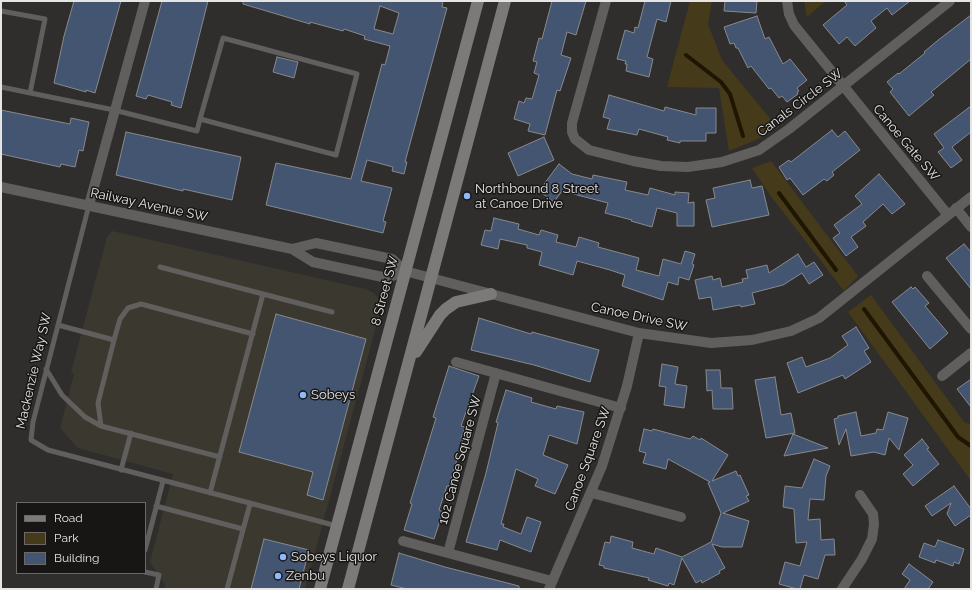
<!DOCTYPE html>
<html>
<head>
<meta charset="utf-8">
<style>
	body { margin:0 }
	#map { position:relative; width:972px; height:590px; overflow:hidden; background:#2f2e2c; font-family:Raleway,sans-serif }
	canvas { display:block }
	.frame { position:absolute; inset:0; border:2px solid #e6e5e4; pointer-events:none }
	.legend { position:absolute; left:16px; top:502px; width:130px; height:72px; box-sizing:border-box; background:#171615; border:1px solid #6a6968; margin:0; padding:5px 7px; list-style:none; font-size:12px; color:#e6e5e4 }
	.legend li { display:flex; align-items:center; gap:8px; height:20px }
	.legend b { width:20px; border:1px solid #6a6968 }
</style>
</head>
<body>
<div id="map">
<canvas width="972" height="590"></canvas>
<div class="frame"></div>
<ul class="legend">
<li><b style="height:5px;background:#7b7a78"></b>Road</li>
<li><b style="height:11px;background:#453a1a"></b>Park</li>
<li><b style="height:11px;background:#445571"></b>Building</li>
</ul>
</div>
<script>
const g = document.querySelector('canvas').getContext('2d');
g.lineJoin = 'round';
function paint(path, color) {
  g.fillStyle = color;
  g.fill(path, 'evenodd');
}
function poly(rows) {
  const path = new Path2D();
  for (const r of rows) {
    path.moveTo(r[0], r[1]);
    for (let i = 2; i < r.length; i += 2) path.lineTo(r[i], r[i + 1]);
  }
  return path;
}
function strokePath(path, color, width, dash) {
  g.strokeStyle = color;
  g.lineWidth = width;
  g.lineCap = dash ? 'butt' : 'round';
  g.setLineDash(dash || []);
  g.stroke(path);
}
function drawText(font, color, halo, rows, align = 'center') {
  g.font = font + ' Raleway,sans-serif';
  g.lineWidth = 3;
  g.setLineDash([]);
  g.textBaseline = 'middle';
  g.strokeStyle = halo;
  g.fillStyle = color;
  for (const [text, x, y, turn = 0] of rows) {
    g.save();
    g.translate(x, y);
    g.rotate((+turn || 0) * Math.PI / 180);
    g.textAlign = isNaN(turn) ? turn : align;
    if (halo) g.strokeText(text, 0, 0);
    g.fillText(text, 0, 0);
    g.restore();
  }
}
const built = poly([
	[112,231,365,289,374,293,380,300,381,308,305,589,164,589,165,585,150,562,173,474,78,448,60,428,74,374,71,372,107,237]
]);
const green = poly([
	[690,1,712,1,708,24,722,60,777,127,758,139,729,151,719,88,667,87],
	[804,1,826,1,807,17],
	[771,161,858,276,844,291,770,195,752,168],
	[871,295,965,423,971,424,971,481,848,312]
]);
const stream = poly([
	[686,55,721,82,730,94,743,136],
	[779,193,836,270],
	[864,309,958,437,971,446]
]);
const building = poly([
	[74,1,121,1,95,93,86,90,86,92,54,83,64,36,74,1],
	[162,1,208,1,181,108,171,105,172,102,148,95,146,99,136,96,162,1],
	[243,1,443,1,442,7,447,8,405,162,407,162,404,174,392,171,393,167,367,160,361,181,392,188,383,221,386,222,383,233,266,205,276,163,351,179,382,64,385,65,390,46,364,39,365,36,344,29,343,31,310,22,310,24,243,4,243,1],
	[380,6,399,13,393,34,374,29,380,6],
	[552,1,586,1,576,35,567,32,561,55,571,58,560,91,557,90,545,135,528,131,530,124,514,119,519,101,524,103,526,98,532,99,539,75,534,73,537,62,533,61,539,38,542,39,552,1],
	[645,1,671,1,666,22,657,19,647,57,653,59,649,77,626,71,627,64,625,64,626,61,617,59,625,30,634,33,635,27,638,28,645,1],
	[725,1,757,1,756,13,724,11,725,1],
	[844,1,910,1,892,15,887,8,871,21,876,28,855,46,847,37,839,44,823,25,847,5,844,1],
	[971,15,971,59,931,92,934,95,909,116,890,92,893,89,887,82,898,73,899,74,925,53,924,52,937,41,971,15],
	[757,16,765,39,769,37,783,64,790,59,807,80,797,88,799,91,797,92,798,94,787,102,782,96,779,98,771,88,769,89,751,66,748,68,738,48,736,48,734,43,730,44,724,27,757,16],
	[277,57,298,62,294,78,273,72,277,57],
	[609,95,664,111,665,107,696,115,696,108,716,108,716,133,706,133,706,141,680,141,680,143,667,140,668,137,639,129,637,135,607,129,610,119,603,117,609,95],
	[971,106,971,132,952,147,962,160,951,168,938,152,944,148,934,134,971,106],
	[1,110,70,124,71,118,89,122,83,151,79,150,75,167,61,164,60,167,1,154,1,110],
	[832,130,838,137,845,131,860,150,832,172,834,175,827,181,824,179,803,195,790,178,787,180,779,167,789,160,791,162,832,130],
	[126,132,241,157,232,200,183,189,183,191,116,175,126,132],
	[544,137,554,160,518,176,508,153,544,137],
	[559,164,572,174,592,179,593,175,627,182,625,190,648,195,650,188,675,195,675,192,689,193,688,203,694,202,694,226,677,226,677,213,657,208,652,227,631,221,632,220,605,213,608,203,562,191,554,202,539,191,559,164],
	[879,174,905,204,892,214,883,204,863,222,866,226,851,237,858,247,846,256,833,238,840,233,834,225,862,204,855,196,879,174],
	[750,180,752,188,762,186,769,215,712,227,706,200,715,198,713,188,750,180],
	[494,218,519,224,518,229,539,235,541,230,558,235,556,242,576,247,579,237,599,243,598,247,639,258,636,270,659,276,663,259,681,264,685,251,695,254,692,264,694,265,689,280,679,277,678,285,668,282,663,300,622,286,625,275,610,270,577,261,573,275,539,265,542,252,527,248,527,245,500,239,498,249,481,245,485,230,491,231,494,218],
	[964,244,971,252,971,289,946,258,964,244],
	[798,254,806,267,814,262,823,275,809,284,802,273,783,285,752,293,755,304,741,307,740,305,713,310,711,297,699,299,695,280,712,276,713,280,720,278,722,287,743,282,742,279,748,278,746,270,767,265,769,273,798,254],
	[911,287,913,289,915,287,929,303,925,306,948,333,930,349,892,302,911,287],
	[276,314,366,339,323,500,307,495,313,472,239,452,276,314],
	[479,318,531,334,532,332,599,350,590,382,534,365,471,350,479,318],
	[856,327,869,348,864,351,871,362,845,379,843,375,798,393,787,363,802,357,806,367,830,358,848,345,842,336,856,327],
	[662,364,678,367,675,384,687,386,684,408,664,405,666,387,659,386,662,364],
	[449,366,479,376,461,426,465,427,461,438,463,439,449,486,447,486,439,510,443,512,434,539,404,530,412,504,410,503,436,418,433,417,449,366],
	[706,370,720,370,721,388,732,388,733,409,713,409,712,390,707,391,706,370],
	[775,377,781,415,791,413,795,433,766,438,755,380,775,377],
	[971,379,971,407,957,389,971,379],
	[506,390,532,398,531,402,556,409,557,406,584,412,577,444,549,435,543,455,568,465,555,494,535,486,538,479,516,469,501,524,504,524,503,527,521,534,527,517,541,522,531,552,500,540,497,550,466,542,486,473,498,423,496,422,506,390],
	[856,412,861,436,876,433,877,429,883,430,888,412,908,418,899,450,889,438,885,455,874,452,851,456,846,429,839,445,834,419,838,418,838,416,856,412],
	[644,429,652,431,653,429,690,439,693,436,700,440,701,438,720,450,728,455,712,481,736,471,738,476,740,475,749,495,746,496,749,501,723,513,749,521,742,547,722,547,712,544,725,568,719,571,720,573,702,583,701,580,696,583,682,558,674,585,669,583,668,586,648,580,649,578,604,568,604,566,599,565,605,542,610,543,611,536,633,542,632,548,654,554,656,548,682,557,711,542,721,513,708,483,710,482,668,459,666,469,643,463,646,453,639,451,644,429],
	[793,434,828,448,784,456,793,434],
	[922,439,929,448,927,449,939,464,913,486,903,474,913,465,904,455,922,439],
	[814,459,830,466,826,476,824,500,810,499,808,520,820,519,821,540,834,539,835,555,825,555,818,579,804,575,800,589,797,589,779,584,785,562,800,566,807,542,796,543,794,509,783,507,785,486,802,488,814,459],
	[954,486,971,509,971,515,955,526,947,514,951,503,932,516,925,506,954,486],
	[264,539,309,550,299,589,251,589,264,539],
	[938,540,964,549,959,564,954,562,953,566,936,560,935,563,919,557,924,543,935,547,938,540],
	[399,553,445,567,519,586,519,589,407,589,391,585,399,553],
	[909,564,933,582,928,589,904,589,910,580,902,574,909,564]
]);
const lane = poly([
	[1,11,45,19,30,93],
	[1,87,114,110,197,131,200,119,223,38,357,74,336,155,200,119],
	[89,205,33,422,31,440,48,450,337,526],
	[160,267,263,294,210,493],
	[263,294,332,312],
	[58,325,114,340,120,319,128,308,141,304,253,334],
	[114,340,98,403,101,426,220,457],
	[46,369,62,395,85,417,101,426],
	[121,470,131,433],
	[156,506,243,529],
	[145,550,163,481],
	[145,572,159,575,156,589],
	[227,589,250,504]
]);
const street = poly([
	[606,1,572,123,572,132,575,139,589,150,633,161,661,166,688,167,722,162,759,150,789,129,950,1],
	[787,1,789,14,794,25,948,215],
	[1,187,292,249,313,262,387,278,405,271],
	[89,205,145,1],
	[956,208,971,227],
	[292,249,316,243,392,259,405,271,461,286,639,333,711,343,752,340,791,331,819,318,971,197],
	[927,276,971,329],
	[456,362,621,408],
	[942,376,971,353],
	[592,493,681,517],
	[403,541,552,581],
	[448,553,496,373],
	[549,589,602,466,627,386,639,333],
	[842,589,862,559,872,539,874,524,873,514,860,495]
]);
const secondary = poly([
	[416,352,440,315,446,309,456,302,491,294],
	[320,589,478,1],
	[348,589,505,1]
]);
const markers = [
	[467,196,4,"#8fb8fd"],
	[303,395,4,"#8fb8fd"],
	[283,557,4,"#8fb8fd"],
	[278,576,4,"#8fb8fd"]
];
const streetNames = [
	["Canals Circle SW",800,103,-37],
	["Canoe Gate SW",906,143,50],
	["Railway Avenue SW",149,205,12],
	["8 Street SW",385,291,-75],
	["Canoe Drive SW",639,317,12],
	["Mackenzie Way SW",34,371,-77],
	["Canoe Square SW",588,459,-70],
	["102 Canoe Square SW",460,460,-75]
];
const poiNames = [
	["Northbound 8 Street",475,189],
	["at Canoe Drive",475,204],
	["Sobeys",311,395],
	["Sobeys Liquor",291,557],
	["Zenbu",286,576]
];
paint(built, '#3b3830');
paint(green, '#453a1a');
strokePath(stream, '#1f1601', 4);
paint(building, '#445571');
strokePath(building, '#88898c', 1);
strokePath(lane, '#605f5e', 5);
strokePath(street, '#605f5e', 10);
strokePath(secondary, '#7b7a78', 12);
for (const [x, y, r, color] of markers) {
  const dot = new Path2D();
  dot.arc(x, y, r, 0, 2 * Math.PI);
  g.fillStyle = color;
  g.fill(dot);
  strokePath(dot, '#171615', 1.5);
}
drawText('13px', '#e6e5e4', '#171615', streetNames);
drawText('13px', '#e6e5e4', '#171615', poiNames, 'left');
</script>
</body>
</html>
